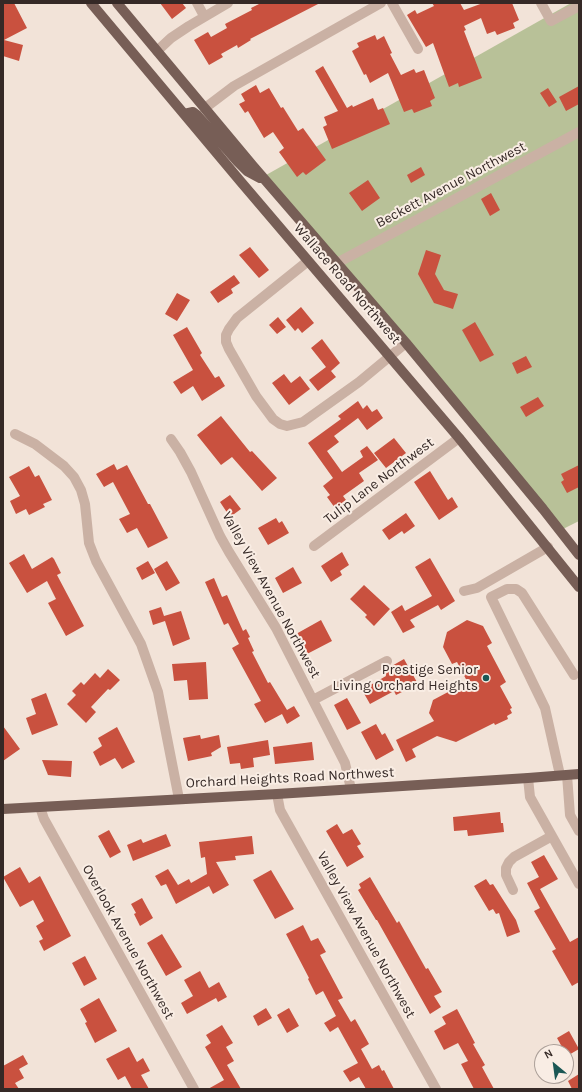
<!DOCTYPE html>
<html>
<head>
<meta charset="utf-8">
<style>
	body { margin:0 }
	#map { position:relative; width:582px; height:1092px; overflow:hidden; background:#f2e3d8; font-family:Karla,sans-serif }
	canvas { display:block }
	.frame { position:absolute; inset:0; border:4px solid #352926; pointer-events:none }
	.north { position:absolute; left:534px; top:1044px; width:40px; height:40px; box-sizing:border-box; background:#f9ede4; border:1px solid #ab9f98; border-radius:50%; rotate:331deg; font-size:11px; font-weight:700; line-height:16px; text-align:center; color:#352926 }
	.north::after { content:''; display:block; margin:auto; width:14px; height:18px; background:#1b5754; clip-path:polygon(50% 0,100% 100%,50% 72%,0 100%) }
</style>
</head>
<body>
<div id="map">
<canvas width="582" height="1092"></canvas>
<div class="frame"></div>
<div class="north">N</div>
</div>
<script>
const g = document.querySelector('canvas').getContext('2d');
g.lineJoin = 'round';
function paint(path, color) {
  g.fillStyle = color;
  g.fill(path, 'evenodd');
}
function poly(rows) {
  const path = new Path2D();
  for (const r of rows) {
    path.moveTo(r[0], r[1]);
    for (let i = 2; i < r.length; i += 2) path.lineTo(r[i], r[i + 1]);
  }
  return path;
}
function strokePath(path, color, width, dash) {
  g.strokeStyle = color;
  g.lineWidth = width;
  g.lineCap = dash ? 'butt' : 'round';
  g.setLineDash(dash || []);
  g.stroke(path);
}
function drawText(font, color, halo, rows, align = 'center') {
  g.font = font + ' Karla,sans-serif';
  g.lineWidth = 4;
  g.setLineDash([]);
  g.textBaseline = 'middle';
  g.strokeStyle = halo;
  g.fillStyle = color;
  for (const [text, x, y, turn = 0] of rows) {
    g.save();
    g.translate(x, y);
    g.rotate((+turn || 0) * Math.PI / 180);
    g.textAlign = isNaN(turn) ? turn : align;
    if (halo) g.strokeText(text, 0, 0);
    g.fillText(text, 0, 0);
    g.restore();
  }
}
const green = poly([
	[571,3,579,3,579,521,563,529,259,179]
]);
const building = poly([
	[3,3,14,3,27,28,4,40,23,45,19,61,3,56],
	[160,3,182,3,186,8,172,19],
	[261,3,320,3,250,39,251,40,238,48,237,45,221,54,223,57,209,65,194,40,208,32,211,37,227,28,225,24,252,10,251,8],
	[432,3,460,3,464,10,483,3,512,3,519,20,513,23,515,28,497,35,495,31,487,34,481,18,464,26,466,30,464,31,482,78,459,87,458,83,449,87,433,43,426,47,407,15,415,10,417,14,434,6],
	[375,35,377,40,384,36,392,53,390,54,401,75,414,69,416,73,424,70,435,98,430,101,432,106,414,113,412,109,404,112,388,73,370,83,366,74,364,75,352,51,359,47,357,43],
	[323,66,347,108,352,105,353,107,373,98,378,110,383,108,390,124,332,149,323,127,327,125,324,117,338,111,315,71],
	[256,85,260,93,269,88,281,108,283,107,298,131,303,128,326,160,306,175,303,172,297,177,279,152,284,148,273,132,264,138,248,111,245,113,239,104,245,101,241,94],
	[579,86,579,104,566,111,559,97],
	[548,88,557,102,549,107,540,93],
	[421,167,425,175,411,183,407,175],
	[368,180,380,198,362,211,349,193],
	[491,193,500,210,490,216,481,199],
	[250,247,269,270,259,278,239,255],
	[426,250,441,255,435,274,444,290,458,294,453,309,434,303,418,274],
	[234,275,240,283,231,289,233,293,218,303,210,292],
	[177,293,190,300,177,321,165,314],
	[301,307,314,323,302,333,298,328,295,331,286,320],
	[278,317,286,327,277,334,269,325],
	[475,322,494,355,480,362,462,330],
	[187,327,202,353,200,355,215,378,219,376,225,386,202,401,193,386,181,394,173,382,193,370,173,335],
	[322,339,340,363,331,371,336,377,318,391,309,380,326,367,311,348],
	[526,356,532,367,517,374,512,363],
	[284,374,291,383,300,376,310,389,289,405,272,383],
	[538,397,544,406,526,417,520,407],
	[358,401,363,409,367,405,372,412,377,409,383,418,367,430,358,418,334,436,339,442,327,451,342,472,363,457,360,451,367,446,378,460,359,473,364,481,343,496,346,500,335,508,327,497,330,495,323,486,333,478,308,443,341,419,338,416],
	[221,416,250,452,252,451,277,478,262,491,232,457,221,465,197,435],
	[394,438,406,453,386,468,374,453],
	[114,464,117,470,127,465,148,504,150,504,168,538,148,548,137,528,127,533,119,519,130,514,113,482,104,487,96,474],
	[579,465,579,487,567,493,561,482,564,480,561,474],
	[29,466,35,477,39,475,52,500,43,504,45,507,29,515,26,509,16,514,10,501,20,496,9,477],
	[430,471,448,500,452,497,458,507,439,520,414,482],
	[230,495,241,509,230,517,220,502],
	[406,513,415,526,404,534,402,531,389,540,382,530],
	[276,518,279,523,282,521,289,533,268,545,258,528],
	[342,552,349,565,340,571,342,575,331,582,321,566],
	[24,554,32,569,52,557,54,559,61,573,57,575,84,626,66,636,48,603,56,599,47,581,27,593,9,563],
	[430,558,455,601,441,610,438,605,410,620,415,627,403,633,391,612,402,605,405,611,432,596,415,567],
	[148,561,155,573,142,580,136,568],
	[167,561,180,583,166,591,154,569],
	[293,567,302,583,283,593,275,578],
	[214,578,222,597,227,595,243,631,246,629,250,637,248,638,254,651,252,652,268,683,270,682,287,710,294,706,300,716,287,724,282,714,265,723,254,704,261,701,232,648,239,644,228,623,224,625,205,582],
	[364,585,390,609,374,626,365,617,367,615,350,599],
	[161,607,164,616,181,611,190,639,173,646,165,621,153,625,149,611],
	[321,620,332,641,307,654,296,634],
	[467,620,483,626,492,643,487,646,506,682,500,686,512,708,510,709,512,713,507,716,508,719,495,725,494,723,456,742,437,736,412,749,416,757,406,762,396,740,434,721,429,713,433,700,450,691,452,694,469,685,457,662,452,664,443,647,447,632],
	[404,659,418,684,396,695,394,691,370,704,362,690,386,676,385,674,391,670,390,667],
	[206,662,208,699,189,700,187,680,174,681,172,664],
	[108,669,120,680,110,690,108,689,91,707,96,712,86,723,67,704,76,695,72,691,81,682,84,685,95,673,100,678],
	[46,693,58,725,32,735,26,718,36,714,31,699],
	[347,698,361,723,347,730,334,705],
	[376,724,382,735,385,733,394,750,376,760,361,732],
	[3,726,20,749,3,761],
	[117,727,135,762,122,769,115,758,100,766,93,752,102,746,98,738],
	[200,735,201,739,219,735,221,747,211,753,212,756,188,761,183,738],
	[268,740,270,755,253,758,254,767,241,769,240,763,230,764,227,747],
	[312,742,314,760,275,764,273,747],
	[42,760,72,761,71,777,48,775],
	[500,812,501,823,503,823,504,832,468,836,467,830,454,831,453,817],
	[337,824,343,834,352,829,361,844,357,846,364,857,347,867,326,831],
	[109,830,121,852,110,858,98,836],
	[166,834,171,846,133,861,127,845,141,839,143,843],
	[252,836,254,854,235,856,236,860,216,862,229,885,213,894,209,886,176,904,166,884,161,886,155,876,168,869,178,885,189,879,191,883,207,874,205,857,201,858,199,842],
	[544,855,558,879,540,889,570,942,579,937,579,982,572,986,552,951,556,949,534,911,540,908,527,883,539,877,531,862],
	[20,867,29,883,40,876,71,936,44,951,39,941,43,939,36,926,44,921,33,900,20,907,3,877],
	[271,870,294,909,275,919,253,880],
	[370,877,397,923,399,921,426,969,428,968,442,992,434,996,441,1007,430,1014,377,920,376,920,358,890,361,888,359,884],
	[486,879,490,885,493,884,516,920,520,932,507,937,499,913,496,914,493,909,489,911,474,886],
	[142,898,153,918,140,926,134,914,136,913,131,904],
	[303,925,311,941,318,938,326,952,320,955,343,998,338,1000,351,1022,355,1019,369,1044,361,1049,372,1069,379,1065,382,1071,384,1070,394,1089,366,1089,359,1077,350,1082,343,1071,358,1063,338,1027,330,1032,324,1023,336,1016,323,991,316,995,308,979,309,978,286,934],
	[162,934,182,967,166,976,147,943],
	[85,956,97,979,84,986,72,963],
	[200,971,209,988,219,982,227,997,218,1002,216,998,187,1014,181,1003,193,996,184,980],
	[99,998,117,1031,95,1043,85,1023,87,1022,80,1009],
	[266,1008,272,1018,258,1026,253,1016],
	[289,1008,299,1026,287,1033,277,1015],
	[457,1009,475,1043,473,1044,485,1065,482,1067,494,1089,474,1089,461,1064,468,1061,458,1043,444,1050,434,1031,446,1024,442,1017],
	[222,1025,233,1043,226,1047,234,1061,227,1065,241,1089,208,1089,224,1080,205,1047,211,1043,206,1035],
	[569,1031,579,1049,567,1056,557,1038],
	[129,1047,137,1062,143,1058,150,1071,141,1075,149,1089,132,1089,125,1076,118,1080,106,1059],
	[23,1055,28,1064,19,1069,24,1078,15,1083,19,1089,3,1089,3,1066],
	[579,1074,579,1089,572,1089,568,1081]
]);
const minor = poly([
	[197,3,204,16],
	[392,3,418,49],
	[541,3,551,21,579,6],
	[157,51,171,38,189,26,228,3],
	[205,108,234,86,381,3],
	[308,261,237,318,229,329,226,335,226,342,229,349,256,396,273,419,280,424,287,426,303,422,359,382,406,343],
	[337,263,579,132],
	[15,434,35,444,64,466,74,477,81,490,85,504,89,543,96,561,141,644,158,692,179,799],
	[171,439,180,452,191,472,220,536,229,552,276,628,345,763,351,789],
	[314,546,459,438],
	[464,591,477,588,548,547],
	[313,700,387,661],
	[560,775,545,708,491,597,507,589,516,589,522,593,574,675],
	[567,775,570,815,579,831],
	[528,778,530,797,579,884],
	[277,794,280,810,436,1089],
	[40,807,44,819,194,1089],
	[513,890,506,875,506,868,509,862,514,857,552,836]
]);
const major = poly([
	[91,3,241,182,459,438,579,587],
	[117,3,253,166,406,343,543,509,579,555],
	[184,114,193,112,197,115,237,161,247,171,260,178],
	[3,809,277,794,528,778,579,774]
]);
const markers = [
	[486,678,4,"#1b5754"]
];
const streetNames = [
	["Beckett Avenue Northwest",451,185,-28],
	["Wallace Road Northwest",347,284,49],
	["Tulip Lane Northwest",379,481,-37],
	["Valley View Avenue Northwest",271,595,61],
	["Orchard Heights Road Northwest",290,778,-3],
	["Valley View Avenue Northwest",366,935,61],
	["Overlook Avenue Northwest",128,942,61]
];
const poiNames = [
	["Prestige Senior",478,670],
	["Living Orchard Heights",478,686]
];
paint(green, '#b8c198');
paint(building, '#c9513f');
strokePath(minor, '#cab1a4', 10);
strokePath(major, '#775e56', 10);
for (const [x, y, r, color] of markers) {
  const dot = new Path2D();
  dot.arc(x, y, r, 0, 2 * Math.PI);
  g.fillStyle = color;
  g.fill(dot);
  strokePath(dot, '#f9ede4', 1.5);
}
drawText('14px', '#352926', '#f9ede4', streetNames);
drawText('14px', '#352926', '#f9ede4', poiNames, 'right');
</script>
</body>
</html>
